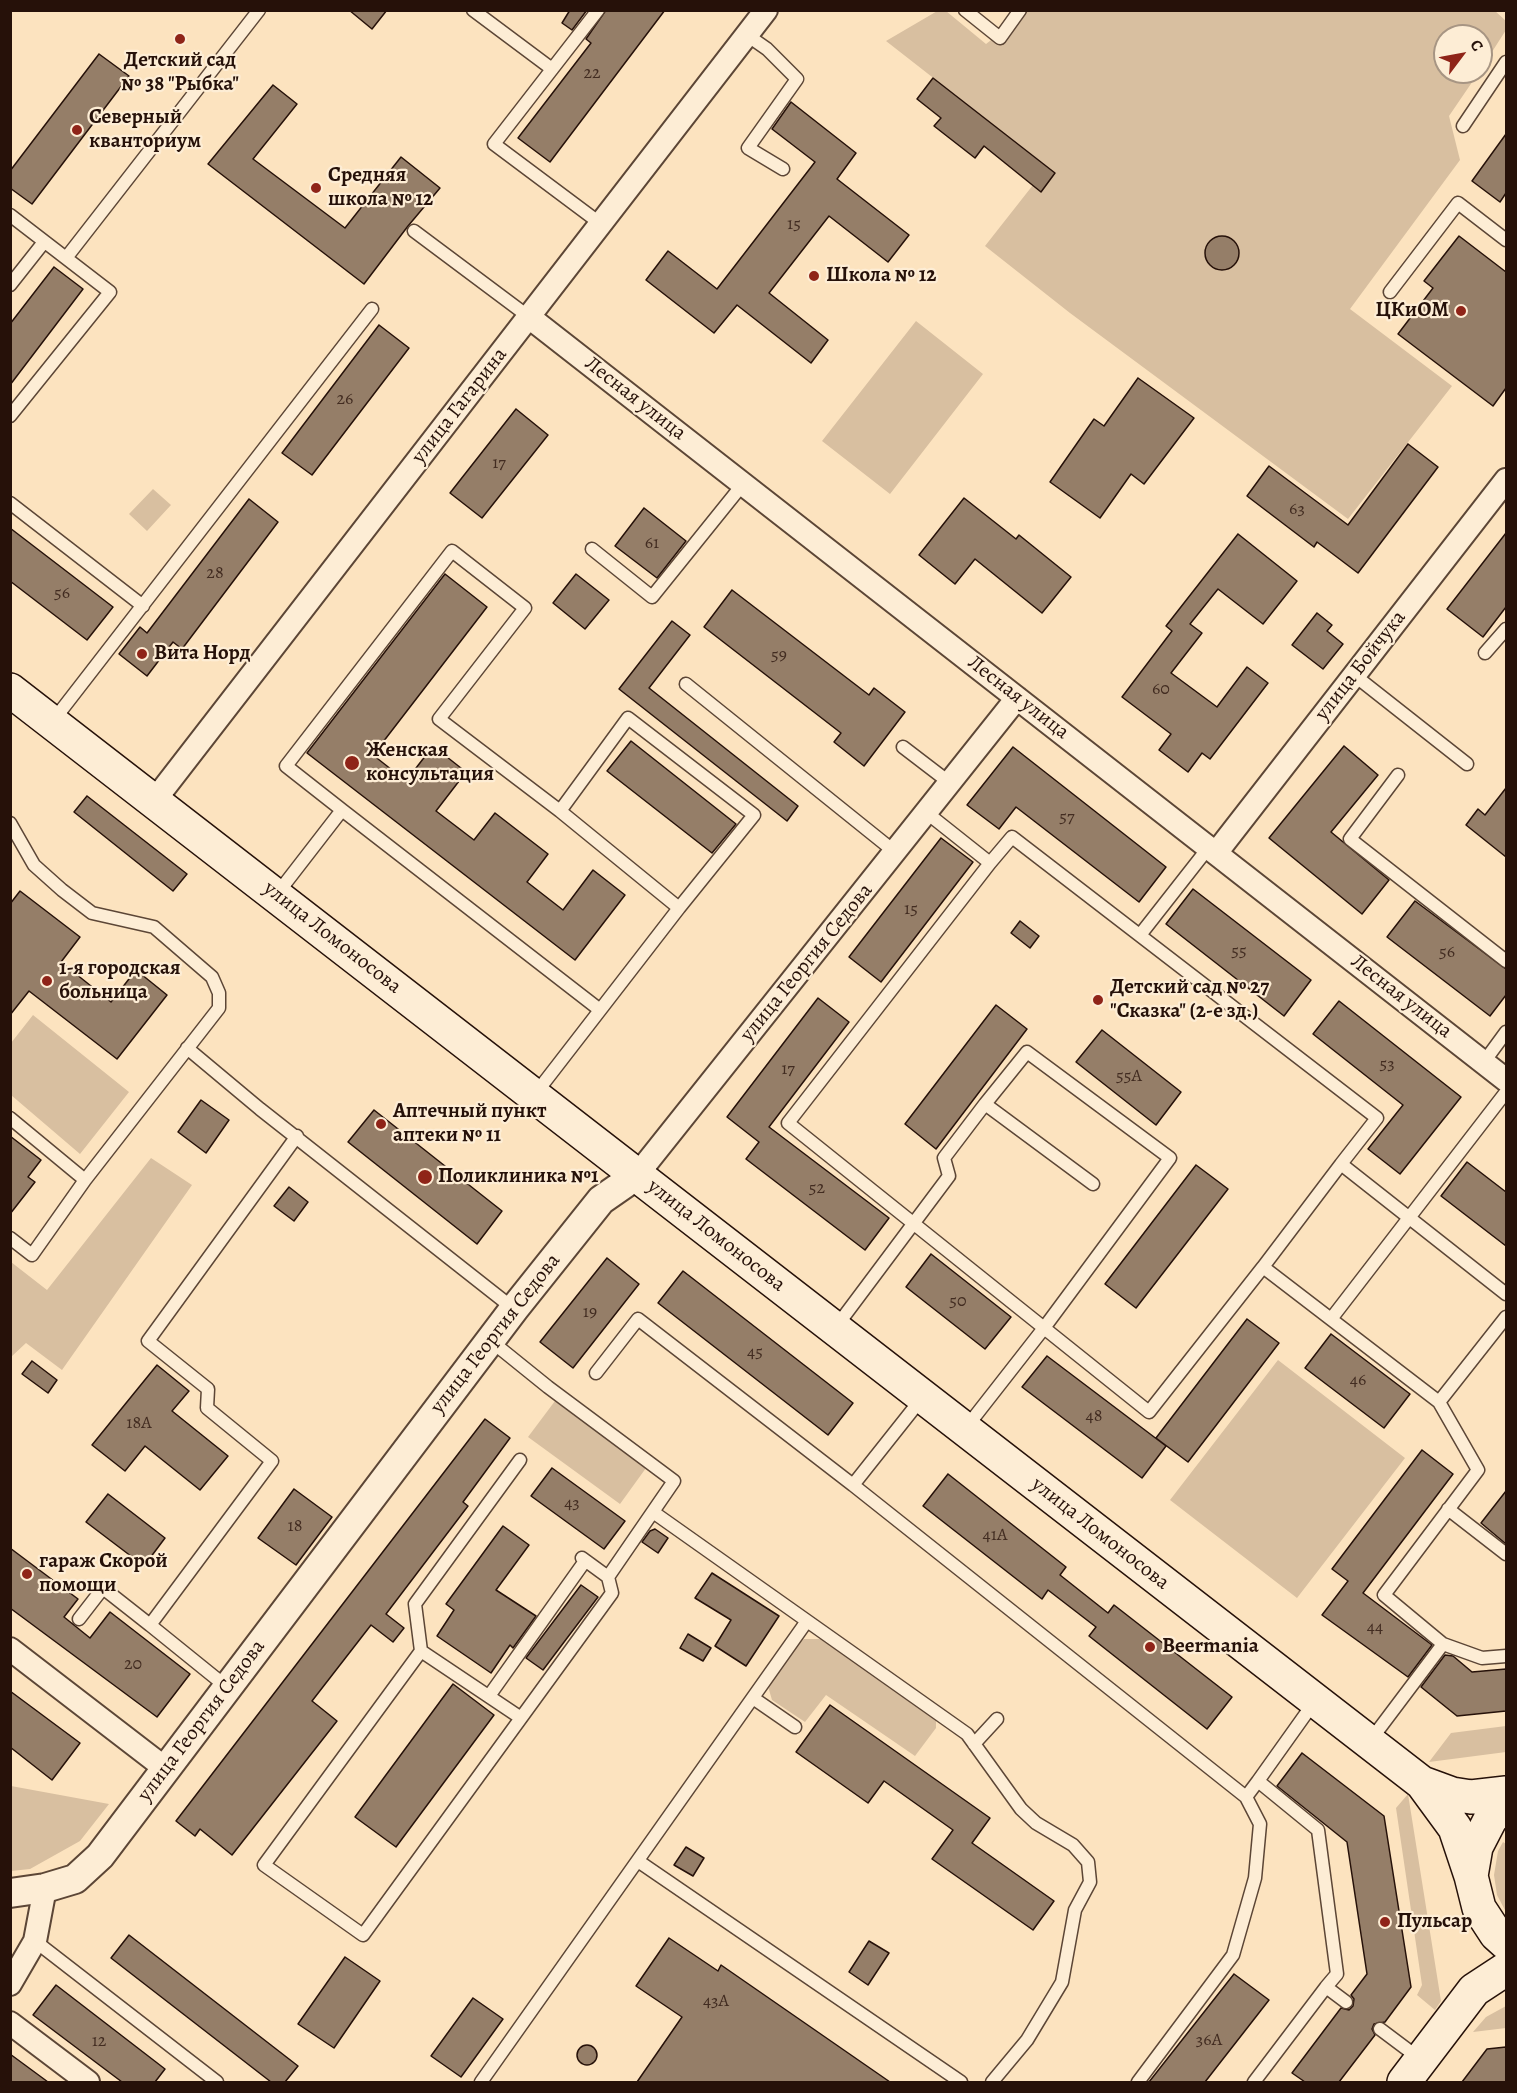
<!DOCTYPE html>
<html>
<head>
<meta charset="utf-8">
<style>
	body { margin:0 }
	#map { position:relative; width:1517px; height:2093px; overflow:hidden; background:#fce3bf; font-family:Alegreya,serif }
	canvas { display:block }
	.frame { position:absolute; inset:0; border:12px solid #261109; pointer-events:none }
	.north { position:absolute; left:1433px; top:24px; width:60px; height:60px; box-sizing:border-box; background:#fdedd5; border:2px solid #a79583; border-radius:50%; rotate:58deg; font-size:16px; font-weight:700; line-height:24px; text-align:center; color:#261109 }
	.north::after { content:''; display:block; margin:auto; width:21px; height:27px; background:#8f2418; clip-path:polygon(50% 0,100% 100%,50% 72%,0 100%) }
</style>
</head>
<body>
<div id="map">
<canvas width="1517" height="2093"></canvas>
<div class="frame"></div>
<div class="north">С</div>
</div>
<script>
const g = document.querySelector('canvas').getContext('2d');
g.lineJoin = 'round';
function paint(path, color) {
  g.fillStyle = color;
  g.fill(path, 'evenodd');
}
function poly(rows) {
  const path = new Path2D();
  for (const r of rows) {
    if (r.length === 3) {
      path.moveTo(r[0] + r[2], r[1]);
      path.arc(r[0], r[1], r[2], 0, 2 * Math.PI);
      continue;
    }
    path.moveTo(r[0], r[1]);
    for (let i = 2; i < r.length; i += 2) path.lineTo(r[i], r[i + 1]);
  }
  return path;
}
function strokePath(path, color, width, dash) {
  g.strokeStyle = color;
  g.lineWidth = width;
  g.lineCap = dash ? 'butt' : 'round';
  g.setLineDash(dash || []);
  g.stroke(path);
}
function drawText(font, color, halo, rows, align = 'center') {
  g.font = font + ' Alegreya,serif';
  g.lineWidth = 4.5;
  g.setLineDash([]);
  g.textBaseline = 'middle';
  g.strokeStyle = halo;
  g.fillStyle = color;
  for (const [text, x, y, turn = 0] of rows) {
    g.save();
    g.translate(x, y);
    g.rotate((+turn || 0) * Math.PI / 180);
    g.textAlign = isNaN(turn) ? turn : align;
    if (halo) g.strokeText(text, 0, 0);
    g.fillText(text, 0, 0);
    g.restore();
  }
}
const green = poly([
	[939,10,946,11,986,44,1030,10,1494,10,1506,21,1506,30,1481,69,1481,36,1445,36,1445,72,1479,72,1449,116,1460,160,1350,309,1452,386,1348,519,1070,313,985,246,1033,185,1041,192,1055,173,886,41],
	[916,321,983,374,890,494,822,441],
	[153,489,171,505,147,531,129,514],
	[33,1015,129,1092,80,1154,11,1095,11,1043],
	[151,1158,192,1185,62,1370,26,1343,11,1357,11,1262,47,1290],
	[1278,1360,1405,1458,1297,1598,1170,1500],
	[555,1401,646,1468,620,1504,528,1437],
	[804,1639,825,1639,936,1717,936,1728,915,1756,826,1695,805,1722,772,1700,767,1683,793,1648],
	[1506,1726,1506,1752,1429,1762,1451,1733],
	[10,1786,11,1786,109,1804,80,1841,30,1869,11,1871],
	[1408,1794,1441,2001,1435,2010,1417,1995,1422,1985,1396,1808],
	[1503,1842,1506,1844,1506,1912,1497,1895,1494,1875,1498,1851],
	[1506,2006,1506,2028,1473,2032,1486,2017]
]);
const building = poly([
	[349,10,387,10,372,29,349,10],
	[570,10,587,10,572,30,562,23,570,10],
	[606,10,665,10,550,162,518,138,591,43,586,39,606,10],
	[99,54,129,76,32,204,10,188,10,171,99,54],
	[933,78,1055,173,1041,192,984,146,975,158,934,126,941,118,917,99,933,78],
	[273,85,297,104,253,159,345,228,401,157,440,188,408,226,364,284,208,164,273,85],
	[791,102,856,153,837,179,909,235,888,262,829,216,769,293,828,340,811,363,737,305,714,333,646,280,668,251,717,289,815,162,772,129,791,102],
	[1506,134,1506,193,1500,202,1472,181,1506,134],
	[1222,253,17],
	[1459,236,1506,272,1506,388,1493,406,1398,334,1433,288,1424,281,1459,236],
	[54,267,83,289,10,385,10,324,54,267],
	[379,325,409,348,312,475,282,453,379,325],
	[1138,378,1194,418,1144,484,1131,474,1100,518,1050,482,1094,419,1104,426,1138,378],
	[516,409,548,435,482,518,450,493,516,409],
	[1408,444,1438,467,1358,573,1317,542,1314,547,1247,496,1269,466,1348,525,1408,444],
	[964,498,1016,539,1019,535,1071,577,1042,613,975,559,955,584,919,555,964,498],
	[249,499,278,522,182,649,173,642,147,676,119,654,140,627,147,633,249,499],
	[644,508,686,541,657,578,615,546,644,508],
	[10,528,113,607,87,640,10,581,10,528],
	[1506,533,1506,607,1483,637,1447,609,1506,533],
	[1238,534,1297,581,1263,624,1218,589,1190,624,1202,633,1171,673,1217,707,1247,667,1268,683,1210,759,1202,753,1188,772,1159,750,1171,734,1122,697,1172,631,1166,626,1238,534],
	[445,574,487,607,373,755,406,781,433,746,466,772,436,811,474,840,495,813,548,854,527,882,563,910,593,870,625,895,575,960,307,753,445,574],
	[576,574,609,600,585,629,553,603,576,574],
	[732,590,869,695,874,688,905,712,864,766,834,742,841,733,704,627,732,590],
	[1317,613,1332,625,1327,631,1343,644,1323,669,1292,645,1317,613],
	[672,621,690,635,649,688,798,806,787,821,619,689,672,621],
	[631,741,736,824,712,853,607,771,631,741],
	[1344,746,1378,775,1331,832,1389,880,1362,914,1269,838,1344,746],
	[1013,747,1166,867,1139,902,1016,807,999,829,967,805,1013,747],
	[1506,788,1506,857,1466,825,1478,809,1485,815,1506,788],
	[87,796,187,874,173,891,74,812,87,796],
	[941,838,973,862,881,982,849,957,941,838],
	[1193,889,1311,980,1284,1016,1166,924,1193,889],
	[20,891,80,937,61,962,111,1002,136,970,167,995,117,1059,29,991,10,1015,10,904,20,891],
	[1415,901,1506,969,1506,995,1490,1016,1387,937,1415,901],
	[1020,921,1039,936,1030,948,1011,933,1020,921],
	[818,998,849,1022,769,1127,889,1218,865,1250,746,1159,759,1142,727,1117,818,998],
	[1339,1001,1461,1097,1400,1174,1368,1149,1403,1105,1313,1034,1339,1001],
	[996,1005,1027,1029,936,1149,905,1124,996,1005],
	[1102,1030,1181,1092,1156,1125,1076,1062,1102,1030],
	[201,1100,229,1120,206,1153,178,1132,201,1100],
	[374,1110,502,1211,477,1244,348,1142,374,1110],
	[10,1136,41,1160,28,1177,35,1182,10,1214,10,1136],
	[1467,1162,1506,1192,1506,1246,1441,1196,1467,1162],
	[1196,1165,1228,1189,1136,1308,1105,1284,1196,1165],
	[289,1187,308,1202,294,1221,274,1206,289,1187],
	[931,1254,1011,1317,985,1349,906,1287,931,1254],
	[607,1258,639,1284,573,1368,540,1342,607,1258],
	[683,1271,853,1403,828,1435,658,1303,683,1271],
	[1247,1319,1279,1343,1188,1462,1156,1438,1247,1319],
	[1331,1334,1410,1394,1384,1428,1305,1368,1331,1334],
	[1047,1356,1166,1446,1142,1478,1022,1387,1047,1356],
	[32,1361,57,1380,48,1393,22,1374,32,1361],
	[157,1365,189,1391,172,1411,228,1456,200,1490,145,1446,125,1471,92,1445,157,1365],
	[485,1419,510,1438,463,1502,468,1506,386,1614,404,1628,393,1642,371,1625,312,1701,337,1721,232,1855,200,1829,195,1836,176,1821,485,1419],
	[1422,1450,1453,1474,1363,1593,1432,1645,1408,1677,1322,1615,1348,1581,1332,1569,1422,1450],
	[552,1468,625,1521,604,1549,531,1496,552,1468],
	[948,1474,1066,1567,1060,1575,1108,1613,1114,1605,1232,1697,1207,1729,1089,1636,1096,1627,1048,1590,1042,1599,923,1506,948,1474],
	[294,1489,332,1517,296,1565,258,1538,294,1489],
	[1506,1491,1506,1544,1481,1523,1506,1491],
	[108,1494,165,1538,144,1566,86,1522,108,1494],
	[503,1526,529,1545,496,1590,536,1616,513,1648,510,1645,491,1673,437,1636,454,1610,446,1604,503,1526],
	[655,1529,668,1538,658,1553,642,1542,650,1531,655,1529],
	[10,1548,78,1599,64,1617,90,1638,110,1612,190,1674,157,1717,10,1608,10,1548],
	[712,1573,779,1616,746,1666,715,1646,731,1620,695,1598,712,1573],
	[581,1585,598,1597,543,1670,526,1658,581,1585],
	[688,1634,711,1648,703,1661,680,1648,688,1634],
	[1445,1655,1453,1656,1472,1672,1506,1669,1506,1711,1457,1716,1421,1687,1445,1655],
	[453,1684,494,1715,396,1847,355,1817,453,1684],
	[10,1691,80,1743,52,1780,10,1747,10,1691],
	[830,1705,990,1818,972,1843,1054,1901,1033,1930,932,1859,953,1830,884,1781,868,1803,796,1752,830,1705],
	[1302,1753,1384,1816,1411,1987,1385,2022,1374,2024,1372,2029,1375,2035,1339,2082,1305,2082,1292,2073,1341,2008,1349,2010,1353,2006,1354,1999,1351,1995,1367,1974,1347,1842,1277,1786,1302,1753],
	[686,1847,704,1858,693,1876,674,1865,686,1847],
	[129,1935,298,2066,285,2082,271,2082,111,1958,129,1935],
	[669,1938,718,1971,721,1965,890,2082,637,2082,682,2017,636,1986,669,1938],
	[869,1941,889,1953,868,1985,849,1972,869,1941],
	[345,1957,380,1981,334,2048,298,2024,345,1957],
	[1234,1974,1269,2000,1205,2082,1149,2082,1234,1974],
	[56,1985,165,2069,155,2082,122,2082,33,2015,56,1985],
	[473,1998,503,2019,461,2077,431,2056,473,1998],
	[587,2055,10],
	[1506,2047,1506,2082,1462,2082,1487,2049,1506,2047],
	[10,2054,48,2082,10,2082,10,2054]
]);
const service = poly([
	[473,10,552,69],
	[598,10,494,144,601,224],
	[965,10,1000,38,1020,10],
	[747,35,767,49,797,79,748,148,783,169],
	[1463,126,1506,62],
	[10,215,110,292,10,416],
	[414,231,529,317],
	[66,258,259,10],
	[10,285,44,242],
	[1390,292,1458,203,1506,240],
	[10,503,143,606],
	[592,549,652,597,743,484],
	[1485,653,1506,629],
	[1354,675,1467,764],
	[686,684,895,852],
	[53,721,372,309],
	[903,747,950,783],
	[1398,775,1350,839,1506,961],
	[342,810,600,1010],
	[560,811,628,718,754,815,679,908],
	[927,813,990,863,788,1123,1149,1412,1263,1267,1439,1402,1478,1470,1384,1595,1443,1644,1370,1741],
	[10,823,34,865,62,890,92,913,154,927,212,977,219,993,219,1008,85,1180,32,1255,10,1238],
	[990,863,1012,837,1377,1118,1341,1164,1506,1294],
	[277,894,342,810,286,766,452,551,525,608,439,719,560,811,679,908,536,1093],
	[1140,935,1209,847],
	[187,1048,260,1109,514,1309],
	[1484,1062,1506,1032],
	[10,1118,85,1180],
	[1263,1267,1341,1164],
	[1331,1319,1506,1092],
	[836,1327,949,1176,944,1158,985,1104,1093,1184],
	[491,1341,548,1387,674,1481,608,1577,612,1593,363,1935,264,1865,421,1651,415,1604,520,1460],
	[596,1373,638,1319,853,1485],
	[922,1398,853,1485,1246,1797,1258,1781],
	[1439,1402,1506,1317],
	[965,1429,1044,1328,1170,1158,1027,1052,985,1104],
	[1448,1509,1506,1554],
	[653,1512,967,1734,1021,1809,1036,1823,1073,1845,1088,1862,1090,1882,1075,1910,1062,1982,1027,2040,992,2082],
	[582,1558,608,1577],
	[79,1619,103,1588,150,1625],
	[1443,1644,1482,1658,1506,1656],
	[421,1651,521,1718],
	[228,1688,150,1625,272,1461,207,1408,208,1389,148,1341,297,1136],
	[489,1696,585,1561],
	[753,1698,795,1727],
	[1315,1701,1258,1781,1318,1830,1337,1974,1326,1987,1346,2002],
	[974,1744,997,1719],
	[638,1861,961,2082],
	[35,1941,217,2082],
	[1380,2029,1420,2059],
	[481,2082,807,1621],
	[1138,2082,1233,1955,1255,1878,1260,1824,1246,1797],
	[1254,2082,1326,1987]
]);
const minor = poly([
	[529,317,1506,1080],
	[154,801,766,10],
	[1216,853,1506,480],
	[637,1175,1017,698],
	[10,1649,166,1769],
	[10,1984,35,1941,45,1888],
	[10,2023,88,2082]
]);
const tertiary = poly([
	[10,1893,45,1888,75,1879,100,1856,514,1309,601,1200,637,1175]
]);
const secondary = poly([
	[10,690,1422,1783,1455,1828,1471,1876],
	[1422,1783,1452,1794,1471,1797,1506,1793],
	[1506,1805,1491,1818,1476,1847,1471,1876,1479,1908,1496,1934,1506,1943],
	[1404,2082,1474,1990,1506,1969]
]);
const markers = [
	[180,39,6,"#8f2418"],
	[77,130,6,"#8f2418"],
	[316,188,6,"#8f2418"],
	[814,276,6,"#8f2418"],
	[1461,311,6,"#8f2418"],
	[142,654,6,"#8f2418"],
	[352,763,8,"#8f2418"],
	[47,981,6,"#8f2418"],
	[1098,1000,6,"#8f2418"],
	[381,1124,6,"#8f2418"],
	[425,1177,8,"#8f2418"],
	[27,1574,6,"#8f2418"],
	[1150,1647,6,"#8f2418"],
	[1385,1922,6,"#8f2418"]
];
const numberNames = [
	["22",592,74],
	["15",794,225],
	["26",345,400],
	["17",499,464],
	["63",1297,510],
	["61",652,544],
	["28",215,574],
	["56",62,594],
	["59",779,656],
	["60",1161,690],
	["57",1067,818],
	["15",911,910],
	["55",1239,952],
	["56",1447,953],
	["53",1387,1065],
	["17",788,1070],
	["55А",1129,1077],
	["52",817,1189],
	["50",958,1302],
	["19",590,1313],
	["45",755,1353],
	["46",1358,1381],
	["48",1094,1417],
	["18А",139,1424],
	["43",572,1504],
	["18",295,1527],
	["41А",995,1536],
	["44",1375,1628],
	["20",133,1665],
	["43А",716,2002],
	["36А",1209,2041],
	["12",99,2042]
];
const poiNames = [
	["Детский сад",180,61,"center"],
	["№ 38 \"Рыбка\"",180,85,"center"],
	["Северный",89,118],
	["кванториум",89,142],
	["Средняя",328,176],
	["школа № 12",328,200],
	["Школа № 12",826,276],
	["ЦКиОМ",1449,311,"right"],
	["Вита Норд",154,654],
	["Женская",366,751],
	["консультация",366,775],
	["1-я городская",59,969],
	["больница",59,993],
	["Детский сад № 27",1110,988],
	["\"Сказка\" (2-е зд.)",1110,1012],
	["Аптечный пункт",393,1112],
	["аптеки № 11",393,1136],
	["Поликлиника №1",438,1177],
	["гараж Скорой",39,1562],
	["помощи",39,1586],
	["Beermania",1162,1647],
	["Пульсар",1397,1922]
];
const streetNames = [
	["Лесная улица",635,399,38],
	["улица Гагарина",460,406,-52],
	["улица Бойчука",1361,666,-52],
	["Лесная улица",1018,698,38],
	["улица Ломоносова",332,938,38],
	["улица Георгия Седова",807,963,-51],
	["Лесная улица",1401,997,38],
	["улица Ломоносова",716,1236,38],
	["улица Георгия Седова",496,1334,-52],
	["улица Ломоносова",1100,1534,38],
	["улица Георгия Седова",202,1721,-53]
];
paint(green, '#d8bfa0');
paint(building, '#957e68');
strokePath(building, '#261109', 1.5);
strokePath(service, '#5c4636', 15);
strokePath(minor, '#5c4636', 26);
strokePath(tertiary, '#5c4636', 32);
strokePath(secondary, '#261109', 36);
strokePath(service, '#fdedd5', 12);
strokePath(minor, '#fdedd5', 22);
strokePath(tertiary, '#fdedd5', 28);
strokePath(secondary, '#fdedd5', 33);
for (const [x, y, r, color] of markers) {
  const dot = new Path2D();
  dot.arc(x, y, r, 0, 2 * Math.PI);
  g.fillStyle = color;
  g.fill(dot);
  strokePath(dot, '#fdedd5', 2);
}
drawText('18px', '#422c21', null, numberNames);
drawText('bold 21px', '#261109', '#fdedd5', poiNames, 'left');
drawText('21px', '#261109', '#fdedd5', streetNames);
</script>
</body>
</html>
